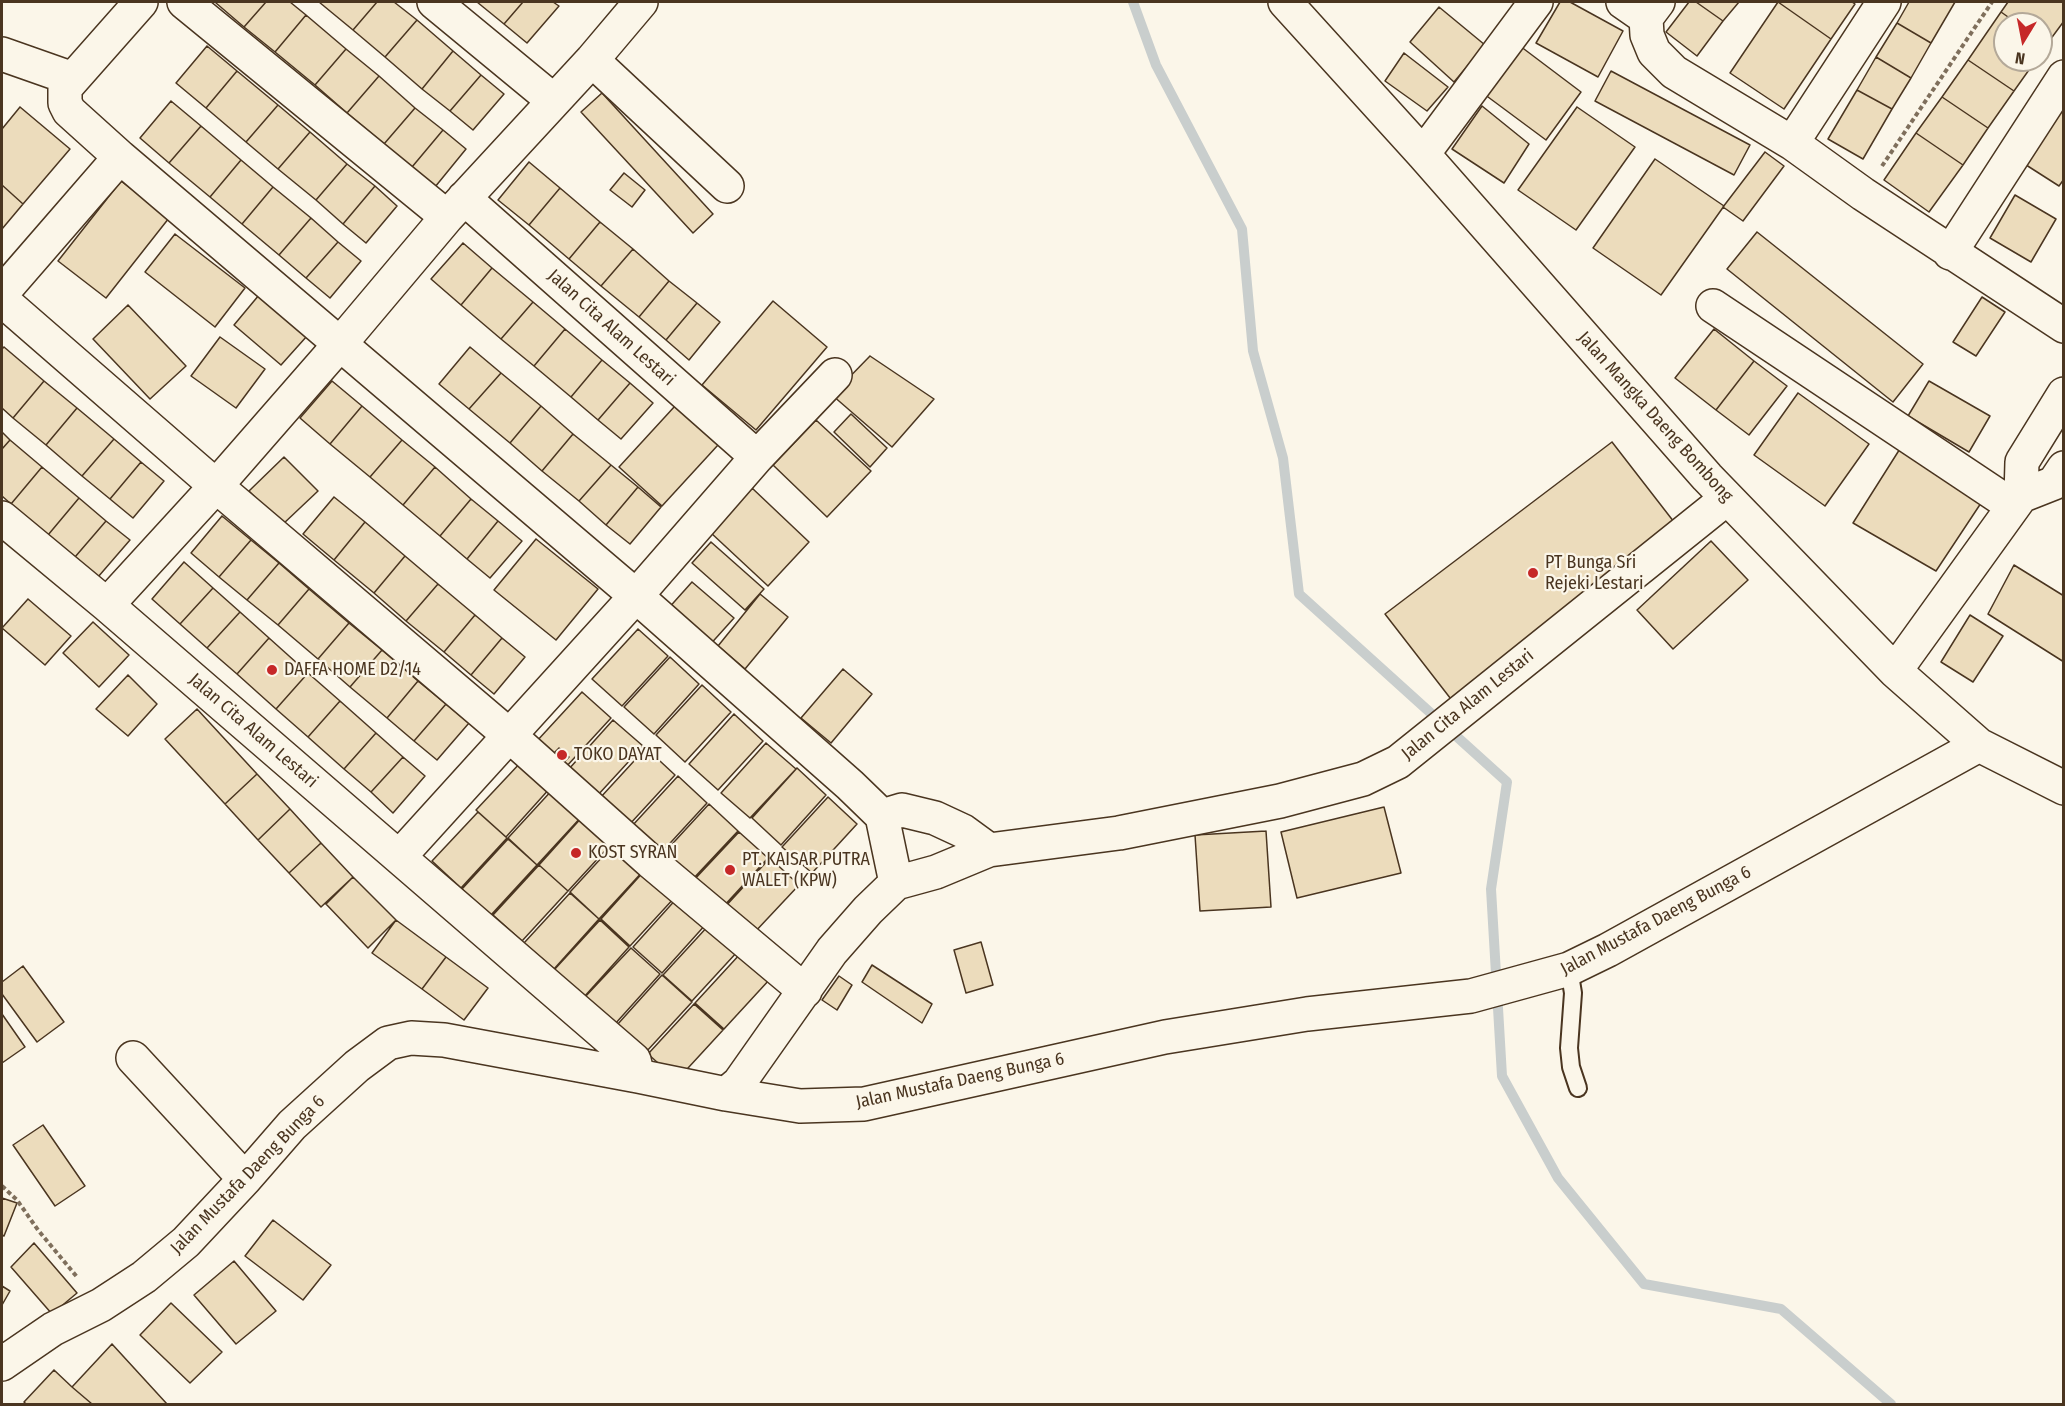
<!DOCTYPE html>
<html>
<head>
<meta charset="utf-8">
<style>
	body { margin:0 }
	#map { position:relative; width:2065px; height:1406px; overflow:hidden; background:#fbf6e9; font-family:"Fira Sans Condensed",sans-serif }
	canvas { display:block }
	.frame { position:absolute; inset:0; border:3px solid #4a3520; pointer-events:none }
	.north { position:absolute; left:1993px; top:12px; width:60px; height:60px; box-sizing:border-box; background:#fbf6e9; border:2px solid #b4a999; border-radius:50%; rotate:190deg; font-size:16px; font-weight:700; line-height:24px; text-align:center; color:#4a3520 }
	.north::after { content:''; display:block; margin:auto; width:21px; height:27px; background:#c62828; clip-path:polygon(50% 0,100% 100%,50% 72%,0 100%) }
</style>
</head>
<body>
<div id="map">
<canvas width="2065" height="1406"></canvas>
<div class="frame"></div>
<div class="north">N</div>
</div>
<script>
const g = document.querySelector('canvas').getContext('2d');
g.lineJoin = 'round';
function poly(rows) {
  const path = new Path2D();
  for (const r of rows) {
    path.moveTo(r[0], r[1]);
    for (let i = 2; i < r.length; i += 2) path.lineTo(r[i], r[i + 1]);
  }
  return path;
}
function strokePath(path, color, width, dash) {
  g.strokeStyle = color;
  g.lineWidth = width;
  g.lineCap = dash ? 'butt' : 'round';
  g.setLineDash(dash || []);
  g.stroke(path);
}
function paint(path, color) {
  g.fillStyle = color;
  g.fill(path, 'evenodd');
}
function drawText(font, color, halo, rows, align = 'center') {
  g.font = font + ' "Fira Sans Condensed",sans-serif';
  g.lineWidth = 4.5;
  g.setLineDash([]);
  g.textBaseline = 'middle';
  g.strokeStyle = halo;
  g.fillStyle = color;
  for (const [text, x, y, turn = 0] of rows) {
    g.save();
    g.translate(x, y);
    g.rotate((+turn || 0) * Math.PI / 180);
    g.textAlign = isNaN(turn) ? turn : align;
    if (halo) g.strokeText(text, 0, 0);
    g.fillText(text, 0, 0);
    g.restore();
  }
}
const stream = poly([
	[1133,2,1156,65,1242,229,1253,351,1283,458,1299,594,1507,782,1491,889,1502,1076,1558,1178,1644,1284,1781,1309,1891,1404]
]);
const building = poly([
	[218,2,266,2,244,27,216,3,218,2],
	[266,2,290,2,306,15,275,52,244,27,266,2],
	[319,2,377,2,353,30,319,2],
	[377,2,394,2,417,20,385,57,353,30,377,2],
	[477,2,523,2,504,24,477,2],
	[523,2,553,2,559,6,527,43,504,24,523,2],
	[1560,2,1570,2,1623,31,1598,77,1536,43,1560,2],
	[1689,2,1696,2,1723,21,1697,56,1666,32,1689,2],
	[1696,2,1739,2,1723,21,1696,2],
	[1778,2,1831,39,1784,109,1730,73,1778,2],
	[1778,2,1852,2,1855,4,1831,39,1778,2],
	[1909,2,1955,2,1931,43,1897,23,1909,2],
	[2008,2,2064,2,2064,21,2047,44,2041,40,2041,24,2018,24,2001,12,2008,2],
	[1439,7,1485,45,1454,82,1410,42,1439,7],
	[2001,12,2018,24,2005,24,2005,60,2036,60,2014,91,1968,60,2001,12],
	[306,15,346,49,315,85,275,52,306,15],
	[417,20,453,51,422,89,385,57,417,20],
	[1897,23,1931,43,1911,78,1876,57,1897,23],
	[207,46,237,71,206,108,176,83,207,46],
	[1520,46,1581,92,1546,140,1484,94,1520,46],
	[346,49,379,76,347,113,315,85,346,49],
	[453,51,481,75,450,111,422,89,453,51],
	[1404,53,1448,87,1427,111,1385,81,1404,53],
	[1876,57,1911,78,1892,109,1857,90,1876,57],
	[1968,60,2014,91,1988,128,1942,97,1968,60],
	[237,71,278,105,246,142,206,108,237,71],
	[1611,71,1750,145,1734,175,1595,101,1611,71],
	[481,75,504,94,473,130,450,111,481,75],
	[379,76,415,108,384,144,347,113,379,76],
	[1857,90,1892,109,1863,159,1828,139,1857,90],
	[602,93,713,214,693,233,581,112,602,93],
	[1942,97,1988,128,1963,165,1916,133,1942,97],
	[171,101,201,126,169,163,140,138,171,101],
	[278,105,310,132,278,169,246,142,278,105],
	[1482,106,1529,144,1504,183,1452,149,1482,106],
	[20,107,70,149,23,204,2,185,2,129,20,107],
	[1577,107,1635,147,1576,230,1518,190,1577,107],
	[415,108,443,130,412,167,384,144,415,108],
	[2060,109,2064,111,2064,179,2059,186,2023,163,2060,109],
	[201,126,241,160,210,197,169,163,201,126],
	[443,130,466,149,435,187,412,167,443,130],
	[310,132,347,164,316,200,278,169,310,132],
	[1916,133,1963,165,1929,212,1884,180,1916,133],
	[1765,152,1784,166,1743,221,1723,207,1765,152],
	[1655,159,1724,206,1661,295,1593,248,1655,159],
	[241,160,273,187,242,224,210,197,241,160],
	[529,162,560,188,529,225,498,200,529,162],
	[347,164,375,186,343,224,316,200,347,164],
	[624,173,645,190,632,207,610,190,624,173],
	[121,181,169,218,106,298,58,261,121,181],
	[2,185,23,204,2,229,2,185],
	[375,186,397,206,366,243,343,224,375,186],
	[273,187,311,218,279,255,242,224,273,187],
	[560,188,600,222,569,259,529,225,560,188],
	[2015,195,2056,219,2031,262,1990,238,2015,195],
	[311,218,338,242,306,278,279,255,311,218],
	[600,222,633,249,601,286,569,259,600,222],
	[1757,232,1923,364,1893,402,1727,269,1757,232],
	[175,234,245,288,215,327,145,272,175,234],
	[338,242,361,261,330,298,306,278,338,242],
	[463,243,492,268,461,305,431,279,463,243],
	[633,249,669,281,639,317,601,286,633,249],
	[492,268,533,302,501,339,461,305,492,268],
	[669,281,697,303,666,340,639,317,669,281],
	[259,295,307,336,281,365,234,325,259,295],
	[1982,297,2005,312,1976,356,1953,342,1982,297],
	[773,301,827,347,756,430,702,385,773,301],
	[533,302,565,329,534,366,501,339,533,302],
	[697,303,720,322,689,360,666,340,697,303],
	[128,305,186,366,150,399,93,339,128,305],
	[565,329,602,360,571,397,534,366,565,329],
	[1714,329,1754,361,1716,410,1675,378,1714,329],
	[220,337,265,369,236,408,191,376,220,337],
	[4,347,44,381,13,418,2,408,2,349,4,347],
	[470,347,501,373,469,409,439,384,470,347],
	[870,356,934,399,892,447,832,395,870,356],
	[602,360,630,383,598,420,571,397,602,360],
	[1754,361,1787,386,1749,435,1716,410,1754,361],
	[501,373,541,406,510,443,469,409,501,373],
	[44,381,77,408,46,445,13,418,44,381],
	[332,381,362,406,330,444,300,418,332,381],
	[1929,381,1990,416,1969,452,1908,416,1929,381],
	[630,383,653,403,621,439,598,420,630,383],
	[1798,393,1869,444,1825,506,1754,455,1798,393],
	[362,406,402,440,370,477,330,444,362,406],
	[541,406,573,434,542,471,510,443,541,406],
	[675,406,718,445,662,506,619,467,675,406],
	[77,408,114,439,82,476,46,445,77,408],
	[851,414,887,448,870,467,834,432,851,414],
	[816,420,871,471,827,517,773,465,816,420],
	[2,432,10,440,2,449,2,432],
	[573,434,611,465,579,501,542,471,573,434],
	[114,439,141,462,110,499,82,476,114,439],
	[10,440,42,467,11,504,2,496,2,449,10,440],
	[402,440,435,467,403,505,370,477,402,440],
	[1612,442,1681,531,1454,703,1385,614,1612,442],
	[1903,444,1985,497,1936,571,1853,523,1903,444],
	[284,457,318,491,282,525,249,491,284,457],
	[141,462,164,481,133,518,110,499,141,462],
	[611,465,638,487,606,525,579,501,611,465],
	[42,467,79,498,48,535,11,504,42,467],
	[435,467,471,499,440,536,403,505,435,467],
	[638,487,661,507,630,544,606,525,638,487],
	[752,488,809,542,768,586,710,532,752,488],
	[334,497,365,522,334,560,303,534,334,497],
	[79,498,106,521,75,557,48,535,79,498],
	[471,499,498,521,467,559,440,536,471,499],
	[222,516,251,540,219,577,191,553,222,516],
	[106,521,130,540,98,577,75,557,106,521],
	[498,521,522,541,490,578,467,559,498,521],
	[365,522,405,556,374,593,334,560,365,522],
	[536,539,598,589,556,640,494,590,536,539],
	[251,540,279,563,247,600,219,577,251,540],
	[1711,541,1748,580,1673,649,1637,610,1711,541],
	[711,542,764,589,745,610,692,563,711,542],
	[405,556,438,584,406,621,374,593,405,556],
	[184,562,213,588,180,624,152,599,184,562],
	[279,563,309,589,278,625,247,600,279,563],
	[2014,565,2064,596,2064,662,1988,614,2014,565],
	[692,582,734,618,707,648,666,611,692,582],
	[438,584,475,615,444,652,406,621,438,584],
	[213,588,240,612,207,648,180,624,213,588],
	[309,589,349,623,318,659,278,625,309,589],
	[760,594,788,617,745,669,718,646,760,594],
	[28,599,71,636,45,665,2,628,28,599],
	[240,612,269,638,237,674,207,648,240,612],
	[475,615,502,638,471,675,444,652,475,615],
	[1970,615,2003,636,1973,682,1941,662,1970,615],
	[93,622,129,655,99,687,63,653,93,622],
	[349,623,382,650,350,687,318,659,349,623],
	[638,629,668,656,622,706,592,679,638,629],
	[269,638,308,673,276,709,237,674,269,638],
	[502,638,525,657,494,694,471,675,502,638],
	[382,650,418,681,387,718,350,687,382,650],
	[670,657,699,684,654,734,624,707,670,657],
	[843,669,872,694,831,743,801,718,843,669],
	[308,673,340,701,308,737,276,709,308,673],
	[128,675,157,704,128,736,96,709,128,675],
	[418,681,446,704,414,741,387,718,418,681],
	[702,685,731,712,685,762,656,735,702,685],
	[582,692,611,718,565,768,536,742,582,692],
	[340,701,376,733,344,769,308,737,340,701],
	[446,704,469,723,437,760,414,741,446,704],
	[197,709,257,774,225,804,165,739,197,709],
	[734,714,763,741,718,790,689,764,734,714],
	[613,720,643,746,597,796,568,770,613,720],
	[376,733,403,757,371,792,344,769,376,733],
	[766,743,796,769,750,818,721,793,766,743],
	[559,748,569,757,565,761,555,752,559,748],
	[646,748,675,775,629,825,600,798,646,748],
	[403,757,425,776,393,813,371,792,403,757],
	[522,761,551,787,506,837,476,810,522,761],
	[797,768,826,795,781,845,752,818,797,768],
	[257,774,290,809,258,840,225,804,257,774],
	[678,776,707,803,661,853,632,826,678,776],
	[554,788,583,815,537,865,508,838,554,788],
	[828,797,857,824,812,873,782,847,828,797],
	[709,804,738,831,692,880,663,854,709,804],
	[1384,807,1401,873,1297,898,1281,832,1384,807],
	[290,809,321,843,289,873,258,840,290,809],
	[478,812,507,838,461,888,432,861,478,812],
	[584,815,614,841,568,891,539,865,584,815],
	[1266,831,1271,907,1200,911,1195,835,1266,831],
	[739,832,768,858,722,908,693,881,739,832],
	[508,839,537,865,491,915,462,889,508,839],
	[616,842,645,869,599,919,570,892,616,842],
	[321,843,353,877,321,907,289,873,321,843],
	[770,858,799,885,753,934,724,908,770,858],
	[539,865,568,891,522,941,493,915,539,865],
	[646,869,676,896,630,946,601,919,646,869],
	[353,877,396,920,368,948,326,904,353,877],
	[570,893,599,919,554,969,524,943,570,893],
	[678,897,707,923,662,973,633,947,678,897],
	[396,920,446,957,422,989,372,953,396,920],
	[600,920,629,947,584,997,554,970,600,920],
	[709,925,738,951,692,1001,663,975,709,925],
	[981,942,993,985,966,993,954,950,981,942],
	[631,948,660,974,615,1024,585,997,631,948],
	[741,953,770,979,724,1029,695,1003,741,953],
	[446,957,488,988,464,1020,422,989,446,957],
	[872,965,932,1004,922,1023,862,982,872,965],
	[23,966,64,1022,37,1042,2,994,2,982,23,966],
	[662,975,692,1002,646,1052,617,1025,662,975],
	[839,976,852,985,837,1010,822,1000,839,976],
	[694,1004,723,1030,677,1080,648,1054,694,1004],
	[2,1014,25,1047,2,1063,2,1014],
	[43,1125,85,1186,55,1206,13,1145,43,1125],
	[2,1198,17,1203,4,1236,2,1235,2,1198],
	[273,1220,331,1265,303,1300,245,1256,273,1220],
	[34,1243,77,1293,52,1314,11,1267,34,1243],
	[234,1261,276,1311,236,1344,194,1295,234,1261],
	[2,1286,10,1291,2,1305,2,1286],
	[171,1303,222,1352,190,1383,140,1335,171,1303],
	[112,1344,167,1404,92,1404,72,1387,112,1344],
	[54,1370,72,1387,92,1404,26,1404,24,1402,54,1370]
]);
const path = poly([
	[1882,166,1992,2],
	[2,1186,17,1200,38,1230,77,1277]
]);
const service = poly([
	[1569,969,1573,993,1569,1048,1571,1067,1578,1088]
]);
const minor = poly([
	[184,2,447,217],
	[434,2,554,101],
	[641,2,592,60,447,217,340,344,636,596,850,785,882,816,896,883],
	[1285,2,1423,154,1707,477,1895,671,1979,745,2064,788],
	[1623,2,1646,18],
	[1658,2,1646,18,1647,35,1654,52,1674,72,1792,143,1863,194,2064,326],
	[2,54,73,79],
	[592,60,727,186],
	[1792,143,1884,2],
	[1423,154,1536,2],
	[120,157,69,111,65,103,65,88,141,2],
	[464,198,757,457],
	[1950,253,2064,77],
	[2,293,120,157,340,344,216,486,107,605],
	[2,300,216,486,510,736,651,862,805,991],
	[1713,306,2013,506],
	[2021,496,2022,462,2064,394],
	[2,518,107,605,634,1060,638,1076],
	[1895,671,2021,496,2054,483,2064,468],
	[882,816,902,810,935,818,963,831,989,850],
	[399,857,636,596,757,457,835,375],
	[133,1058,245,1179],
	[726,1094,739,1083,832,951,868,910,896,883,936,872,989,850,1119,833,1280,801,1363,779,1398,762,1726,499],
	[2,1364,53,1329,101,1305,144,1277,186,1242,245,1179,292,1125,357,1066,388,1043,411,1038,444,1040,638,1076,726,1094,800,1106,864,1104,1165,1037,1307,1014,1471,996,1569,969,1608,950,1979,745]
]);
const markers = [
	[1533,573,6,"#c62828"],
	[272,670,6,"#c62828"],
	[562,755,6,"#c62828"],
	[576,853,6,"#c62828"],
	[730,870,6,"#c62828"]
];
const streetNames = [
	["Jalan Cita Alam Lestari",611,328,42],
	["Jalan Mangka Daeng Bombong",1655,417,48],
	["Jalan Cita Alam Lestari",1468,705,-39],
	["Jalan Cita Alam Lestari",253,731,41],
	["Jalan Mustafa Daeng Bunga 6",1656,921,-28],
	["Jalan Mustafa Daeng Bunga 6",960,1081,-12],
	["Jalan Mustafa Daeng Bunga 6",248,1175,-46]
];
const poiNames = [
	["PT Bunga Sri",1545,563],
	["Rejeki Lestari",1545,584],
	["DAFFA HOME D2/14",284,670],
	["TOKO DAYAT",574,755],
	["KOST SYRAN",588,853],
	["PT. KAISAR PUTRA",742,860],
	["WALET (KPW)",742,881]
];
strokePath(stream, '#c9cecd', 10);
paint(building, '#ecdcbc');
strokePath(building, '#4a3520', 1.5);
strokePath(service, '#4a3520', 20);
strokePath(minor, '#4a3520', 36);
strokePath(path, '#7f6f5c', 4, [4.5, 3]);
strokePath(service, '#fbf6e9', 16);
strokePath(minor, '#fbf6e9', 33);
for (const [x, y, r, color] of markers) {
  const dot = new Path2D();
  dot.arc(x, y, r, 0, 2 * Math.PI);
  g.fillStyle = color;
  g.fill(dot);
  strokePath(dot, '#fbf6e9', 2);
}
drawText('18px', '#4a3520', '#fbf6e9', streetNames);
drawText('18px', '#4a3520', '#fbf6e9', poiNames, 'left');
</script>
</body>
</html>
